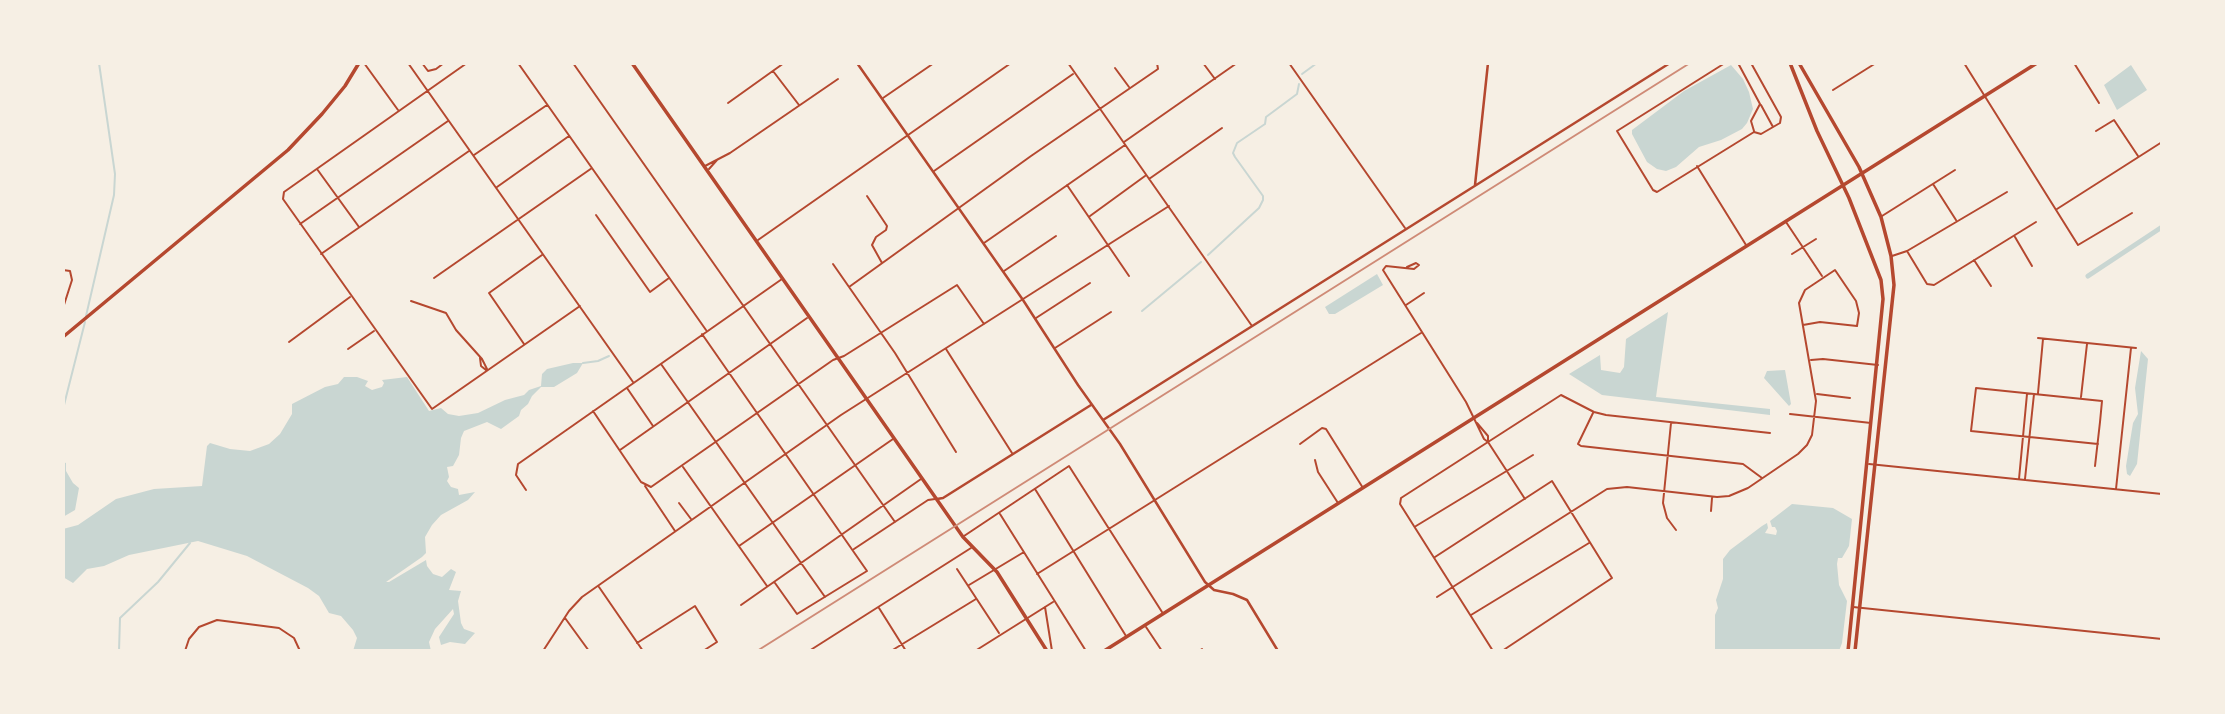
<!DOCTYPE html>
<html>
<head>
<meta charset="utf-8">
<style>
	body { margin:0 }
	#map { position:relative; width:2225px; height:714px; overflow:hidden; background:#f6efe4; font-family:Poppins,sans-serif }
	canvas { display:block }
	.frame { position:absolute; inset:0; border:65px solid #f6efe4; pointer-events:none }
</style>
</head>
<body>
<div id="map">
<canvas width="2225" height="714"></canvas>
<div class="frame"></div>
</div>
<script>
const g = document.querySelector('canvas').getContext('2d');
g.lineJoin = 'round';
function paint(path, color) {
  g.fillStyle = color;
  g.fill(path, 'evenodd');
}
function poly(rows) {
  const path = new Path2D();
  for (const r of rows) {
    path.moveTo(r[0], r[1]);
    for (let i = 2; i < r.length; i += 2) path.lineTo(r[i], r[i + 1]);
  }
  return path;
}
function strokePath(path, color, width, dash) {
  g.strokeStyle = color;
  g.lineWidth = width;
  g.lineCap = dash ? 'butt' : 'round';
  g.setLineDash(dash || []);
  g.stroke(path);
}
const water = poly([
	[1731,65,1743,79,1749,92,1753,109,1747,123,1742,129,1721,140,1699,147,1676,167,1666,171,1657,169,1647,162,1632,134,1632,130,1684,91],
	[2131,65,2147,90,2117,110,2104,85],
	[1377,274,1383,285,1335,314,1329,314,1325,307],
	[1668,312,1656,397,1770,409,1770,415,1602,395,1569,374,1600,355,1601,370,1620,373,1624,367,1626,339],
	[2141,351,2148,359,2137,464,2130,476,2127,474,2126,466,2133,423,2138,414,2135,388],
	[573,363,583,363,577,373,554,387,541,387,532,396,528,404,521,410,519,416,501,429,487,422,464,431,461,438,459,455,453,466,447,467,449,477,447,481,451,487,458,489,459,495,475,492,468,500,441,515,432,525,425,537,426,553,422,557,386,582,389,582,426,560,427,566,433,574,442,577,451,569,456,572,449,590,461,591,458,601,461,623,464,629,475,633,465,644,450,642,441,645,439,637,454,614,453,609,435,629,429,642,431,651,353,651,357,638,353,630,341,616,329,613,319,596,308,588,247,556,198,541,129,555,104,566,87,569,73,583,63,577,63,529,78,525,116,499,154,489,202,486,207,446,210,443,230,449,250,451,269,444,280,434,292,414,292,404,325,387,338,384,344,377,357,377,368,381,365,386,372,390,382,387,384,383,382,380,407,377,429,411,441,408,448,414,459,416,478,413,505,400,524,395,529,390,541,386,542,374,547,369],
	[1785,370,1791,404,1789,406,1764,378,1767,371],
	[63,462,66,463,66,471,73,483,79,488,75,510,63,517],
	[1792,504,1833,508,1852,519,1849,546,1842,558,1838,558,1837,564,1839,585,1847,601,1842,643,1839,651,1715,651,1715,615,1718,608,1716,600,1723,579,1723,559,1730,550,1762,526,1767,523,1768,528,1765,533,1776,535,1777,531,1775,527,1772,527,1770,521]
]);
const stream = poly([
	[1302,74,1317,63],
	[1208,255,1259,208,1263,200,1263,196,1235,157,1233,153,1237,143,1265,124,1266,117,1297,94,1299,84],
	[1142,311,1201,262],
	[86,316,114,195,115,174,99,63],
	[583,363,598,361,609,356],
	[63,409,85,322],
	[119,651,120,618,158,582,190,543]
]);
const river = poly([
	[2088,276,2162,227]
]);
const minor = poly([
	[364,63,398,110],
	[408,63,633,382],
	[422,63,428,71,436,69,444,63],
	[467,63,284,192,283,199,432,409,580,306],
	[518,63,706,330],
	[573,63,895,522],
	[1068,63,1252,326],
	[1203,63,1215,79],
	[1289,63,1405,228],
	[1725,63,1617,131,1653,190,1657,192,1754,132,1761,134,1780,123,1781,117,1751,63],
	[1738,63,1760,104,1751,121,1754,131],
	[1964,63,2078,245,2132,213],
	[2074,63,2099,103],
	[1115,68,1129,87],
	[773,71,799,105],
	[1833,90,1876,63],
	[883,98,934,63],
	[728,103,784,63],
	[1761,105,1773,127],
	[2096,131,2114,120,2138,156],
	[1124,142,1237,63],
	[474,155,547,105],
	[705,166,730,153,838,79],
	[1697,166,1746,245],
	[317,169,359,227],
	[709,169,717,160],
	[934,171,1073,74],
	[1149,179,1222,128],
	[1933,184,1956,220],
	[1067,185,1129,276],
	[497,187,569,136],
	[867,196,887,226,886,230,876,237,872,245,882,263],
	[2057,209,2162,142],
	[596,215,650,292,669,278],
	[1090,216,1145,176],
	[1882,216,1955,170],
	[1786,222,1822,276],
	[300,224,448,121],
	[2015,237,2032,266],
	[758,240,1011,63],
	[984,243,1125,145],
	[1907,251,1927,284,1934,285,2036,222],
	[321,254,469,151],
	[1792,254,1816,239],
	[1892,256,1907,251,2007,192],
	[1974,260,1991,286],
	[833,264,895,353,956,452],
	[1407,267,1416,263,1419,265,1414,269,1386,266,1383,270,1466,402,1484,439,1488,442,1525,499],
	[63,270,70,271,72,280,63,308],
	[1004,271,1056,236],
	[434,278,592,168],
	[849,287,1031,156,1158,69,1157,63],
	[411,301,446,313,456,330,482,359,487,369],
	[1406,305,1424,293],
	[1036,318,1090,283],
	[702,334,867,571,797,614,775,583],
	[2038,338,2136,348],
	[289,342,350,297],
	[524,344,489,293,542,255],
	[1055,348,1111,312],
	[348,349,374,331],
	[946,349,1012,453],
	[480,358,481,366,486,370],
	[1811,360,1823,359,1878,365],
	[661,364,825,597],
	[627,388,653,426],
	[2038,393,2043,339],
	[1817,394,1850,398],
	[2081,397,2087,344],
	[593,411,641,482,651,487,833,360,844,356,957,285,984,324],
	[1593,413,1578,444,1581,446,1743,464,1762,478],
	[1790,414,1871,423],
	[1477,423,1488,436,1488,440],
	[1671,423,1663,503,1667,518,1676,530],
	[1300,444,1322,428,1326,429,1363,488],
	[620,450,807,318],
	[1315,460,1318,472,1338,503],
	[1869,464,2162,494],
	[2095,466,2100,422,2102,401,1976,388,1971,431,2098,444],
	[683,467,767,586],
	[2019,479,2027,394],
	[2025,479,2034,394],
	[645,486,675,531],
	[1035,489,1126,636],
	[2116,489,2131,348],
	[526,490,516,475,518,464,782,279],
	[679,503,691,519],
	[1711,511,1712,498],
	[1000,514,1086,651],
	[1416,526,1533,455],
	[964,536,1069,466,1162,612],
	[739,546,893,439],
	[854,549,928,500,935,499],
	[1435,557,1552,481,1612,578,1502,651],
	[957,569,999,633],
	[1037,574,1421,333],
	[969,585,1024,552],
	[599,587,643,651],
	[1437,597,1607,489,1627,487,1717,497,1729,496,1748,488,1798,454,1807,445,1812,435,1816,401,1799,303,1805,290,1835,270,1856,301,1859,313,1857,326,1820,322,1803,325],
	[741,605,921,479],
	[1045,607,1052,651],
	[1853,607,2162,639],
	[879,608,906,651],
	[1471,615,1589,543],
	[565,618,589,651],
	[1146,627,1162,651],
	[637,643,695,606,717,642,703,651],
	[185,651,189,639,199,627,217,620,279,628,294,638,300,651],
	[543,651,569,611,582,597,841,415,1169,206],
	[809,651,971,548],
	[891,651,976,599],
	[975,651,1053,602],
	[1199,651,1202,649,1203,651],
	[1493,651,1400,504,1401,498,1561,395,1594,412,1606,415,1770,433]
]);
const tertiary = poly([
	[857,63,1023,300,1078,385,1120,444,1205,582,1214,590,1233,594,1247,600,1278,651],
	[1475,185,1488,63],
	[1103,420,1670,63],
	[937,499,943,498,1091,405]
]);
const primary = poly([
	[632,63,963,537,997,572,1047,651],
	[1790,63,1817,131,1849,198,1881,280,1883,299,1848,651],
	[1799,63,1859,167,1881,217,1891,256,1894,285,1891,313,1855,651],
	[63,337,288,150,322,114,345,86,359,63],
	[1104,651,2037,63]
]);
const rail = poly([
	[757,651,1690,63]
]);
paint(water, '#c9d6d2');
strokePath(stream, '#c9d6d2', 2);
strokePath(river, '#c9d6d2', 5);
strokePath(minor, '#b5482f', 2);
strokePath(tertiary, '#b5482f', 2.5);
strokePath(primary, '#b5482f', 3.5);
strokePath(rail, '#cf8b77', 2);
</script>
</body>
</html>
